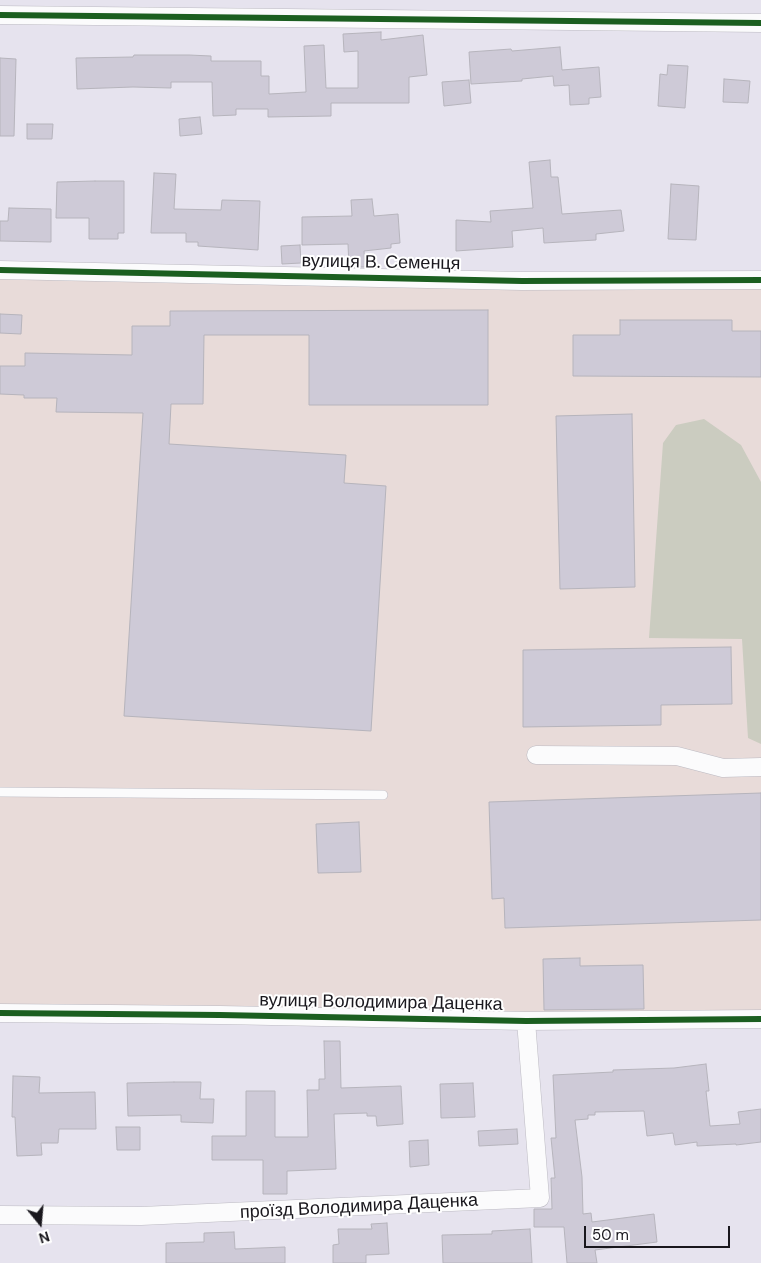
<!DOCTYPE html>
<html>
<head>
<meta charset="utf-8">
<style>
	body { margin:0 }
	#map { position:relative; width:761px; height:1263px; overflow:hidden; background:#e6e3ee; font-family:"DM Sans",sans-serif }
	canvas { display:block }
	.north { position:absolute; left:15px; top:1198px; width:50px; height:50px; -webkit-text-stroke:4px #fff; paint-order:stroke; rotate:163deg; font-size:14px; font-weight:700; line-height:20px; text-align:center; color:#19171d }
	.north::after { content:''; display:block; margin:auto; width:18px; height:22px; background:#19171d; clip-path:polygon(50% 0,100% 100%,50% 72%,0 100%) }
	.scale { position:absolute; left:584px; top:1226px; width:146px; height:22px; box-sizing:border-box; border:2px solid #19171d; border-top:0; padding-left:6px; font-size:15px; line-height:18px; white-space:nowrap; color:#19171d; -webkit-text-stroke:4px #fff; paint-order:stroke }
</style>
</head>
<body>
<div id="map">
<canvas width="761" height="1263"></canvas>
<div class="north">N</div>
<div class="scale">50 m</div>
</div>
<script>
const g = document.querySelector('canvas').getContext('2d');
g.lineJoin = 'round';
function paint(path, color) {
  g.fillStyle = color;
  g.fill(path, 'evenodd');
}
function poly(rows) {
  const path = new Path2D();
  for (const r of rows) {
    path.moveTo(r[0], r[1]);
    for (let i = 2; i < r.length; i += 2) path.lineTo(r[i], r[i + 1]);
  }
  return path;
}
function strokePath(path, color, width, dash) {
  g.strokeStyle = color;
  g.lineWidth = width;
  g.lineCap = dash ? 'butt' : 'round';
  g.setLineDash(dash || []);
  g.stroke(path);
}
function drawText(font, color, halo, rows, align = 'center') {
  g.font = font + ' "DM Sans",sans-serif';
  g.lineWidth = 4;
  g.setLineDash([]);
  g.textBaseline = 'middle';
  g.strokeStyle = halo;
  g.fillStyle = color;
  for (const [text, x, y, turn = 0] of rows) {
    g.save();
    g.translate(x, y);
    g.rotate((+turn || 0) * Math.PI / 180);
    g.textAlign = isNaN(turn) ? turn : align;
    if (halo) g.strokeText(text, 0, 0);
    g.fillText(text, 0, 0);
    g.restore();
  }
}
const industrial = poly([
	[0,278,761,287,761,1012,0,1013]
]);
const green = poly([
	[704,419,741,445,761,482,761,744,748,738,742,639,649,638,663,443,676,425]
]);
const building = poly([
	[381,32,381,40,423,35,427,75,409,77,409,103,331,103,331,116,268,117,268,109,236,109,236,115,213,116,212,82,171,82,171,88,133,87,77,89,76,58,133,57,134,55,189,55,211,56,211,61,261,61,261,76,269,76,269,94,306,92,304,46,324,45,326,88,358,88,358,51,344,52,343,34,381,32],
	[560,47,562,70,599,67,601,97,589,98,589,104,570,105,569,85,554,86,553,76,522,79,522,81,471,84,469,52,511,49,512,51,560,47],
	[0,58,16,59,14,136,0,136,0,58],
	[668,65,688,66,685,108,658,106,660,74,667,75,668,65],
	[724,79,750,81,748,103,723,102,724,79],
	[469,80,471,103,444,106,442,82,469,80],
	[200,117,202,134,180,136,179,119,200,117],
	[27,124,53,124,52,139,27,139,27,124],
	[550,160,551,177,558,177,562,214,621,210,624,231,596,234,596,240,544,243,543,228,512,231,513,247,456,251,456,220,491,222,490,211,533,208,529,162,550,160],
	[154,173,176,174,174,209,221,210,222,200,260,201,258,250,198,246,198,242,186,242,186,233,151,233,154,173],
	[95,181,124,181,124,233,118,233,118,239,89,239,89,218,56,218,57,182,95,181],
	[671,184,699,186,696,240,668,239,671,184],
	[372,199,374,216,398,214,400,243,391,244,391,248,364,251,365,267,349,267,348,244,302,245,302,217,352,216,351,200,372,199],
	[9,208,51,209,51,242,0,241,0,221,8,221,9,208],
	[300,245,301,263,282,264,281,246,300,245],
	[488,310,488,405,309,405,309,335,204,335,203,404,171,404,169,444,346,455,344,483,386,486,371,731,124,716,143,413,56,412,57,398,24,398,24,395,0,394,0,366,25,366,25,353,132,355,132,326,170,326,170,311,488,310],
	[0,314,22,315,21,334,0,333,0,314],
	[620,320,732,320,732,331,761,331,761,377,573,376,573,335,620,335,620,320],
	[632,414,635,587,560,589,556,416,632,414],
	[731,647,732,704,661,705,661,725,523,727,523,650,731,647],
	[761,793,761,920,505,928,504,898,492,899,489,802,761,793],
	[359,822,361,872,318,873,316,824,359,822],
	[580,958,580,966,643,965,644,1009,544,1010,543,959,580,958],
	[324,1041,340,1041,341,1088,401,1086,403,1124,377,1126,376,1116,367,1116,367,1113,334,1114,336,1169,287,1171,287,1194,263,1194,263,1160,212,1160,212,1136,246,1136,246,1091,275,1091,275,1137,308,1137,307,1090,319,1090,319,1079,325,1079,324,1041],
	[706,1064,709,1091,706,1091,710,1126,740,1124,738,1112,761,1109,761,1142,736,1145,736,1144,697,1146,697,1142,675,1145,673,1133,647,1136,644,1111,595,1112,595,1115,588,1115,588,1119,575,1120,582,1177,583,1214,591,1213,592,1222,654,1214,657,1242,595,1250,597,1263,567,1263,564,1227,534,1227,534,1209,552,1209,551,1178,555,1178,551,1138,556,1138,553,1075,613,1072,613,1070,674,1068,706,1064],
	[13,1076,40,1077,39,1093,95,1092,96,1129,59,1129,58,1143,41,1143,42,1155,17,1156,15,1117,12,1117,13,1076],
	[174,1082,201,1082,200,1099,214,1099,213,1123,181,1122,181,1115,128,1116,127,1083,174,1082],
	[473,1083,475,1117,441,1118,440,1084,473,1083],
	[116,1127,140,1127,140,1150,117,1150,116,1127],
	[517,1129,518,1144,479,1146,478,1131,517,1129],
	[428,1140,429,1165,410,1167,409,1141,428,1140],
	[387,1223,389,1254,366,1255,366,1263,333,1263,333,1245,339,1244,338,1229,372,1229,371,1224,387,1223],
	[530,1229,532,1263,443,1263,442,1235,492,1234,492,1231,530,1229],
	[234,1232,235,1249,285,1247,285,1263,166,1263,166,1243,204,1242,204,1233,234,1232]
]);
const lane = poly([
	[0,792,383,795]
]);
const street = poly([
	[0,15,761,23],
	[0,270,522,281,761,280],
	[536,755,677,756,723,768,761,767],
	[0,1013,220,1015,526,1021,761,1019],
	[0,1215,141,1216,540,1198,526,1021]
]);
const cycleway = poly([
	[0,15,761,23],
	[0,270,522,281,761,280],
	[0,1013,220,1015,526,1021,761,1019]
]);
const streetNames = [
	["вулиця В. Семенця",381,263,1],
	["вулиця Володимира Даценка",381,1003,1],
	["проїзд Володимира Даценка",359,1207,-3]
];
paint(industrial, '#e8dbd9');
paint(green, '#cbccc0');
paint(building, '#cecad7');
strokePath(building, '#b6b4bc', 1);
strokePath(lane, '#bcbac2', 10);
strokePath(street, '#bcbac2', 19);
strokePath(lane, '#fbfbfc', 9);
strokePath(street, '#fbfbfc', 18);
strokePath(cycleway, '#1b5e20', 6);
drawText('18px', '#19171d', '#fff', streetNames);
</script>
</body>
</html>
